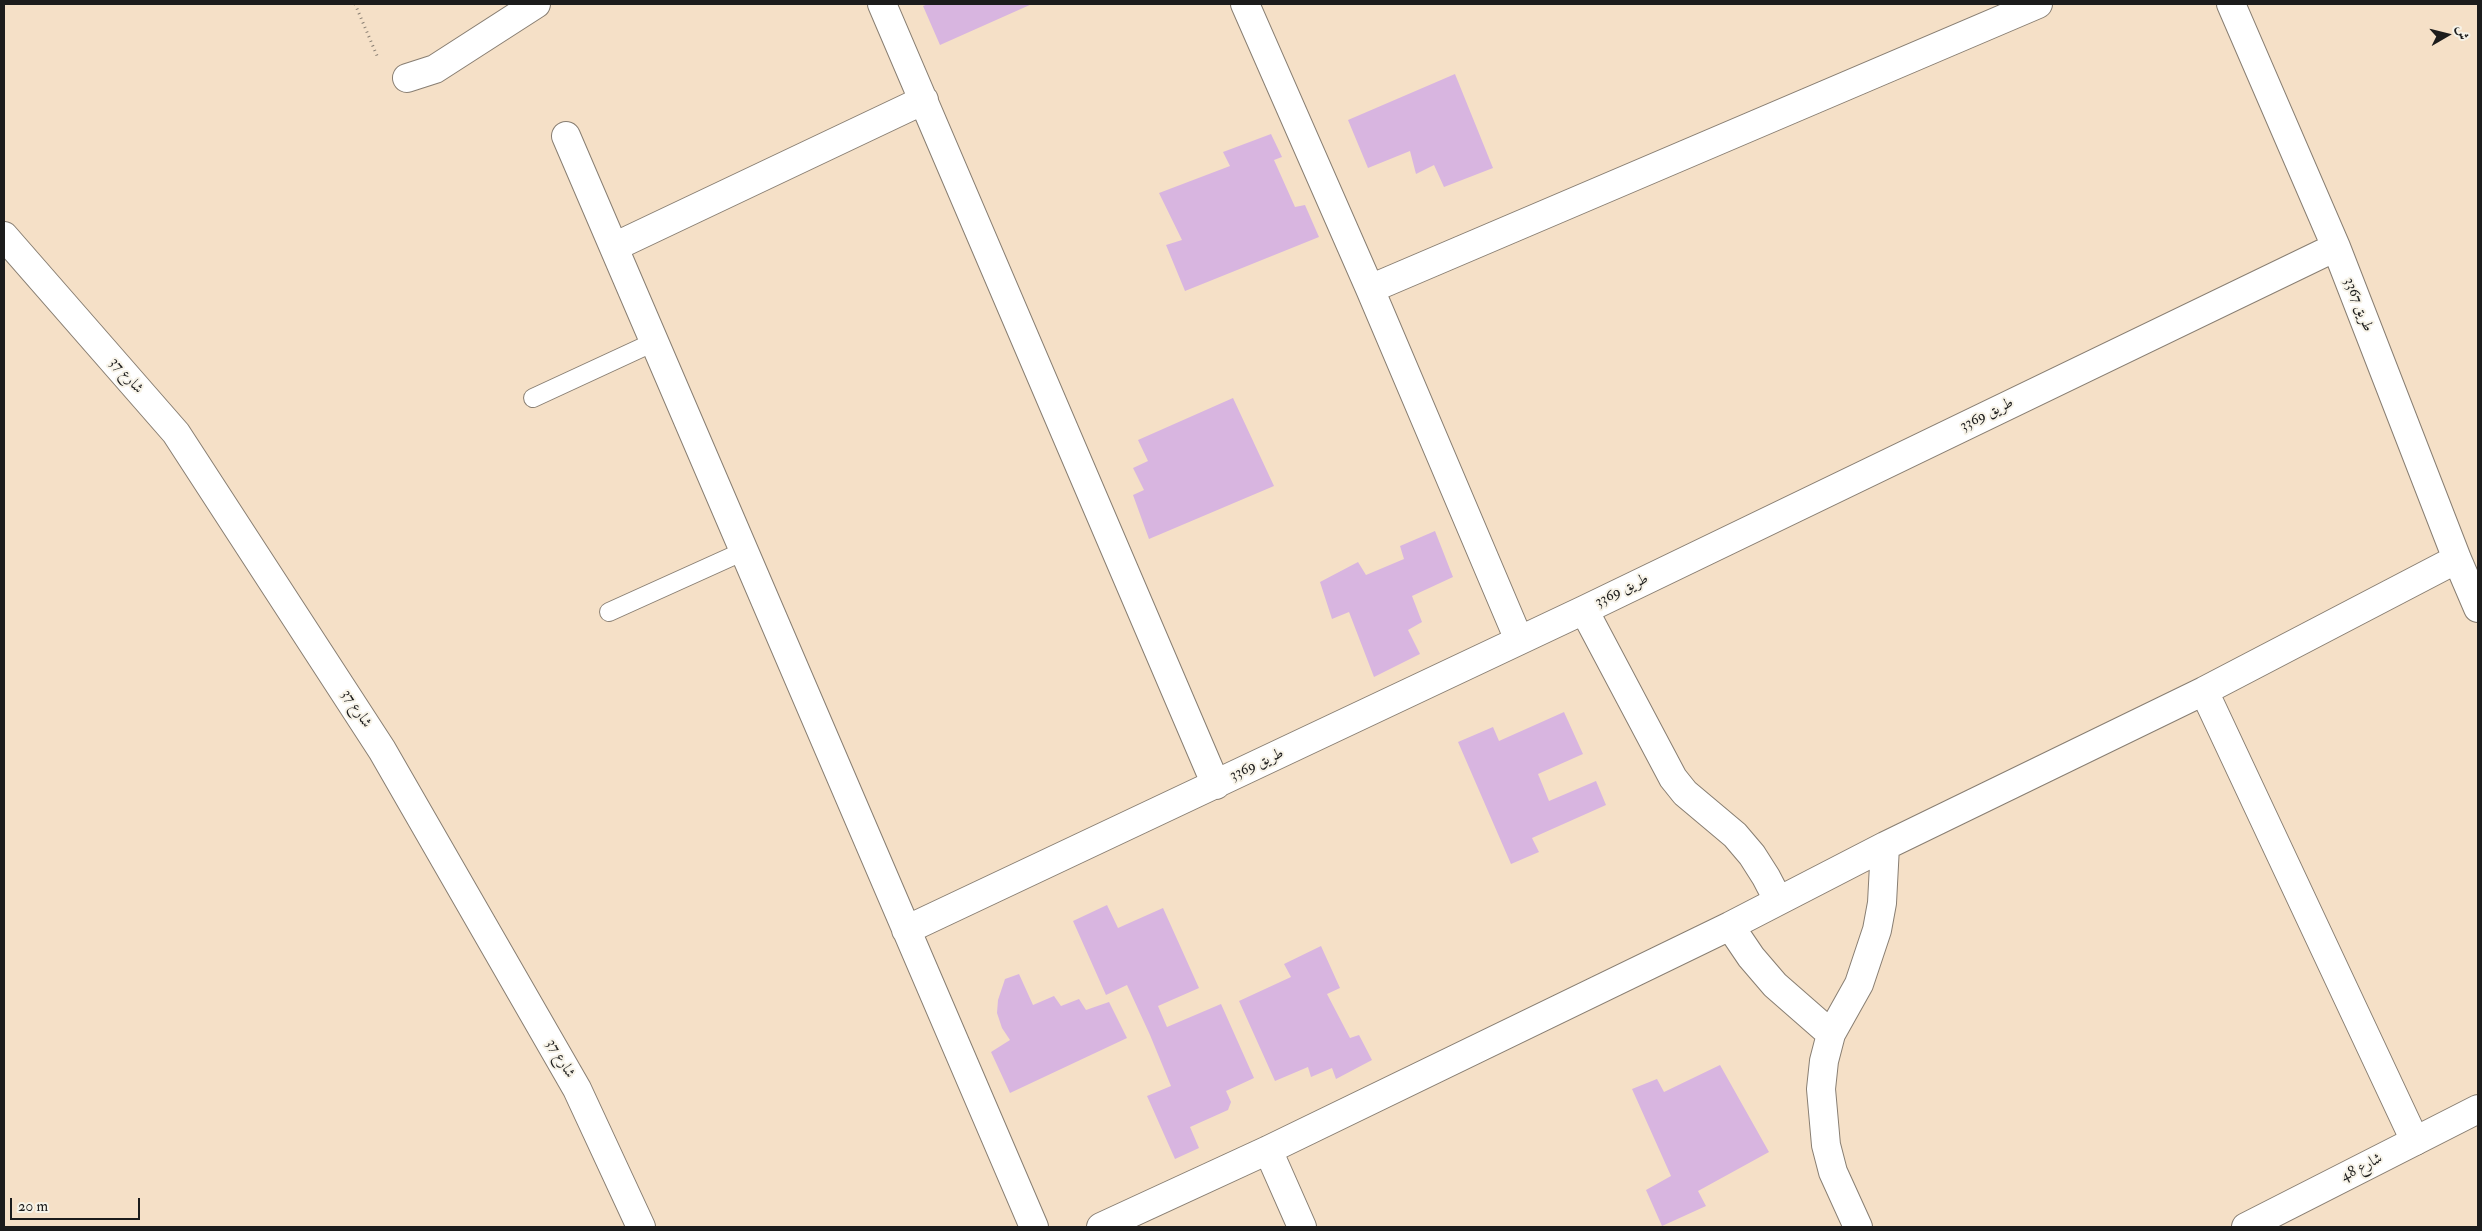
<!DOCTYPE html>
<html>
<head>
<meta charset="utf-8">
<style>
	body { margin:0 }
	#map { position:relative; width:2482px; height:1231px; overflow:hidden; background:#f5e0c7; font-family:"IM FELL Double Pica",Amiri,serif }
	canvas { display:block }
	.frame { position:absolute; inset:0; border:5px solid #1c1c1c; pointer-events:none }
	.north { position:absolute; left:2422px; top:10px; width:50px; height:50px; -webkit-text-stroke:4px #f7f3e8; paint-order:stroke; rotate:82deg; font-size:14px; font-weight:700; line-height:20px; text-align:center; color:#1c1c1c }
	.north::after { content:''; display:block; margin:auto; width:18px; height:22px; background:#1c1c1c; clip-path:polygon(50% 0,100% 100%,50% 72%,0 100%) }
	.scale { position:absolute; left:10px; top:1198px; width:130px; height:22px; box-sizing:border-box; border:2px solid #1c1c1c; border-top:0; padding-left:6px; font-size:15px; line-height:18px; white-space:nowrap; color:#1c1c1c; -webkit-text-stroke:4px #f7f3e8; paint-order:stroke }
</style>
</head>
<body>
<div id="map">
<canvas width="2482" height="1231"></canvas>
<div class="frame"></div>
<div class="north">ش</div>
<div class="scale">20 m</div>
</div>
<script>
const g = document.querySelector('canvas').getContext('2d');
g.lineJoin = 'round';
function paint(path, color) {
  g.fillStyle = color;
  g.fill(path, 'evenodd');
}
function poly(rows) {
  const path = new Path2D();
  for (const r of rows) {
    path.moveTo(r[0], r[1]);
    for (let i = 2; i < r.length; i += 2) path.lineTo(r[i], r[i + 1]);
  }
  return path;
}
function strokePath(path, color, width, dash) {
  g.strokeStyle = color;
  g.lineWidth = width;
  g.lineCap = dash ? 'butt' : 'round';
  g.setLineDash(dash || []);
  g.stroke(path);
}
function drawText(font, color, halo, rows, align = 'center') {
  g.font = font + ' "IM FELL Double Pica",Amiri,serif';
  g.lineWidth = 4;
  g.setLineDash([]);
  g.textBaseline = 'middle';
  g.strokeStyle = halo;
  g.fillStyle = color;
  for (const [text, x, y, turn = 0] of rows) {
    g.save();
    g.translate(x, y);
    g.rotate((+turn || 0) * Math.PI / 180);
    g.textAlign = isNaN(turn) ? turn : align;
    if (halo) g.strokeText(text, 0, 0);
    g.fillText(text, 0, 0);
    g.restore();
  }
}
const building = poly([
	[928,4,1032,4,940,45,923,6],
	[1455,74,1493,168,1444,187,1434,165,1416,174,1410,151,1368,168,1348,120],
	[1271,134,1282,157,1274,160,1295,207,1305,205,1319,237,1185,291,1166,245,1182,240,1159,193,1230,166,1223,152],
	[1233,398,1274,486,1149,539,1133,495,1144,490,1133,468,1148,461,1138,440],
	[1435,531,1453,577,1412,596,1422,622,1408,630,1420,654,1374,677,1349,612,1332,619,1320,582,1358,562,1366,575,1404,559,1400,546],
	[1564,712,1583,754,1538,774,1549,801,1596,781,1606,805,1532,838,1539,852,1511,864,1458,742,1493,727,1499,741],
	[1107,905,1118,928,1163,908,1199,988,1158,1006,1167,1027,1221,1004,1254,1078,1226,1091,1231,1102,1228,1110,1190,1127,1199,1148,1175,1159,1147,1096,1171,1086,1150,1035,1127,985,1106,995,1073,921],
	[1321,946,1340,988,1327,994,1350,1038,1359,1035,1372,1060,1336,1079,1332,1068,1311,1077,1308,1067,1275,1081,1239,1001,1291,977,1284,964],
	[1019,974,1033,1005,1054,996,1061,1006,1079,999,1086,1010,1109,1002,1127,1038,1010,1093,991,1052,1010,1040,1002,1028,997,1013,998,1000,1005,979],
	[1720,1065,1769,1152,1698,1191,1706,1206,1662,1226,1646,1190,1671,1176,1632,1089,1657,1079,1664,1092]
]);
const path = poly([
	[355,4,378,58]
]);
const service = poly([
	[533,398,654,342],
	[609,612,744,551]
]);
const minor = poly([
	[882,4,1216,785],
	[1245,4,1370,289,1519,640],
	[2231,4,2336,247,2457,559,2478,608],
	[407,78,435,69,536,4],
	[566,136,1034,1227],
	[4,236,176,433,382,750,577,1089,641,1227],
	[614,247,924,100],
	[1370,289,2038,4],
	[1584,610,1673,778,1685,793,1735,835,1752,855,1766,877,1778,900],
	[2204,691,2415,1141],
	[1730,926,1751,957,1775,985,1831,1034],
	[906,930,1584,610,2336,247],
	[1268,1150,1302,1227],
	[1101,1227,1268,1150,1730,926,1885,846,2204,691,2457,559],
	[1858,1227,1833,1172,1826,1145,1821,1089,1824,1061,1831,1034,1859,984,1877,930,1882,903,1885,846]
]);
const tertiary = poly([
	[2246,1227,2478,1109]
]);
const streetNames = [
	["طريق 3367",2358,305,69],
	["شارع 37",126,376,49],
	["طريق 3369",1987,415,-26],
	["طريق 3369",1622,591,-26],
	["شارع 37",356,709,57],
	["طريق 3369",1257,765,-25],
	["شارع 37",560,1059,60],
	["شارع 48",2362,1168,-27]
];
paint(building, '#d8b5e0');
strokePath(service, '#887e72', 20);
strokePath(minor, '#887e72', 30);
strokePath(tertiary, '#887e72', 30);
strokePath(path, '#887e72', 3, [1, 4]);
strokePath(service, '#fff', 18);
strokePath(minor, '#fff', 28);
strokePath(tertiary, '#fff', 28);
drawText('15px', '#1c1c1c', '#f7f3e8', streetNames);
</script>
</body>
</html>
